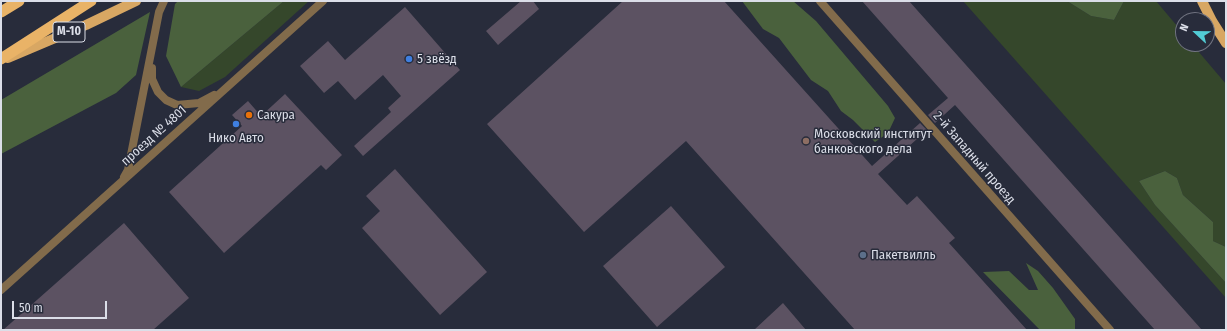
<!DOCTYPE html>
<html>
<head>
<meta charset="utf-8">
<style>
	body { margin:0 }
	#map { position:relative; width:1227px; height:331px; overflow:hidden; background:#282c3b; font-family:"Fira Sans Condensed",sans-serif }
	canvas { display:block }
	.frame { position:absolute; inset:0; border:2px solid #dbdee8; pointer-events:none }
	.north { position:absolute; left:1175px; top:12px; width:40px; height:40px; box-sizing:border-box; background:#282c3b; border:1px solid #707380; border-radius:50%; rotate:292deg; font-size:11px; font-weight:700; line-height:16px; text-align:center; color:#dbdee8 }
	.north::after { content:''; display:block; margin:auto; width:14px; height:18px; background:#52ccd5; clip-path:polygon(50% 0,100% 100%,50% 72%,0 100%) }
	.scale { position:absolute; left:12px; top:301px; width:95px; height:18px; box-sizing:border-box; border:2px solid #dbdee8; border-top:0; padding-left:5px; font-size:12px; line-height:14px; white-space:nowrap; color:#dbdee8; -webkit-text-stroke:3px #282c3b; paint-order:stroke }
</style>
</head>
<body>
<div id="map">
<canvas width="1227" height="331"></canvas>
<div class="frame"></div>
<div class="north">N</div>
<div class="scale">50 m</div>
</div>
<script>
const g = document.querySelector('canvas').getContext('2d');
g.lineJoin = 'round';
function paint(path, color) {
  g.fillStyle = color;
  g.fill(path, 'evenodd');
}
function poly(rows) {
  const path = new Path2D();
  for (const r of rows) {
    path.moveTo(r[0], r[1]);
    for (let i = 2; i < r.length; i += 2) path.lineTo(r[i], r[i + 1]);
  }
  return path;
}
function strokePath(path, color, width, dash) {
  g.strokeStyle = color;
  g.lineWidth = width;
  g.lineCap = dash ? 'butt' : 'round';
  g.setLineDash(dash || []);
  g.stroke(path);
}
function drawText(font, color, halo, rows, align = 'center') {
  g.font = font + ' "Fira Sans Condensed",sans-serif';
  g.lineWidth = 3;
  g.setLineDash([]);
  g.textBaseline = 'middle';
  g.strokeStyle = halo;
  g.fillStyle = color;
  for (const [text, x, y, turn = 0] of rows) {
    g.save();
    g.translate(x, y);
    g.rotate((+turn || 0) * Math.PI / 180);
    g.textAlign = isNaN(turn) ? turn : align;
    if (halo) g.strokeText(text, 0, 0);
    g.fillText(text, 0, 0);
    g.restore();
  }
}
const green = poly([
	[284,1,309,1,225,77,199,91,181,87],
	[963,1,1067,1,1091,16,1114,20,1124,1,1156,1,1183,33,1183,44,1192,44,1226,84,1226,247,1213,241,1213,222,1183,195,1177,178,1165,171,1139,181,1155,205,1226,283,1226,298]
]);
const forest = poly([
	[178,1,284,1,181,87,166,56,175,4],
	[742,1,793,1,816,21,888,106,895,118,888,133,875,142,853,120,841,111,828,91,811,80,779,38,763,29],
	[1067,1,1124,1,1114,20,1091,16],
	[150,12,136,75,116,93,1,154,1,100],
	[1165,171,1177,178,1183,195,1213,222,1213,241,1226,247,1226,283,1155,205,1139,181],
	[1026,263,1038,271,1053,288,1075,319,1075,330,1040,330,983,272,1009,271,1029,290,1038,290]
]);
const building = poly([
	[521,1,533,1,539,9,498,45,486,31],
	[623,1,724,1,872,166,920,123,927,130,878,174,907,205,917,196,955,238,949,243,1027,330,855,330,686,141,584,232,487,124],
	[862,1,909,1,1202,330,1155,330,955,105,935,123,928,115,948,98],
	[405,7,460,70,363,156,354,146,391,112,388,108,401,96,383,75,355,100,338,81,324,93,300,66,328,41,345,60],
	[285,94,342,155,326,170,321,165,224,253,169,192,242,126,232,115,248,101,261,116],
	[395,169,487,272,440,315,362,228,380,211,366,196],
	[671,206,725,267,657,327,603,266],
	[124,223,189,298,153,330,3,330],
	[783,303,806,330,754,330]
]);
const minor = poly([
	[820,1,1110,330],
	[152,68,152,79,158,92,166,100,177,105,199,103,214,95],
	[124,177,128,170,159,12,164,1],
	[1,290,323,1]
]);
const primary = poly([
	[1202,1,1212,21,1226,43],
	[8,58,86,25,136,1]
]);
const trunk = poly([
	[1,12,19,1],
	[1,59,91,1]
]);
const markers = [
	[409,59,4,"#3f7fe0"],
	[249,115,4,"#e8710a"],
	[236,124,4,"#3f7fe0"],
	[806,141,4,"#8d6e63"],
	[863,255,4,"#5c6f8a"]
];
const shields = [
	[69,32,32]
];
const shieldNames = [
	["М-10",69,32]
];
const poiNames = [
	["5 звёзд",417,59],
	["Сакура",257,115],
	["Московский институт",814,134],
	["банковского дела",814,149],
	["Нико Авто",236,138,"center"],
	["Пакетвилль",871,255]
];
const streetNames = [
	["проезд № 4801",154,136,-42],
	["2-й Западный проезд",974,158,49]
];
paint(green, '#35472b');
paint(forest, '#4a613d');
paint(building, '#5c5262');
strokePath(minor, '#826b4b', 8);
strokePath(primary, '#d8a763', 10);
strokePath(trunk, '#e9b367', 11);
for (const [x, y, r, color] of markers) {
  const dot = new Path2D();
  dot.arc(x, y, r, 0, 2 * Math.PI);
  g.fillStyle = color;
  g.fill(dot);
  strokePath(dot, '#282c3b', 1.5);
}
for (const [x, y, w] of shields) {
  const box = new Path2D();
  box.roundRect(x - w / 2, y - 10, w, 20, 3);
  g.fillStyle = '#282c3b';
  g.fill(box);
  strokePath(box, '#dbdee8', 1);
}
drawText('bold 12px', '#dbdee8', null, shieldNames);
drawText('13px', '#dbdee8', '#282c3b', poiNames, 'left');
drawText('13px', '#dbdee8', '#282c3b', streetNames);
</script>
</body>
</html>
